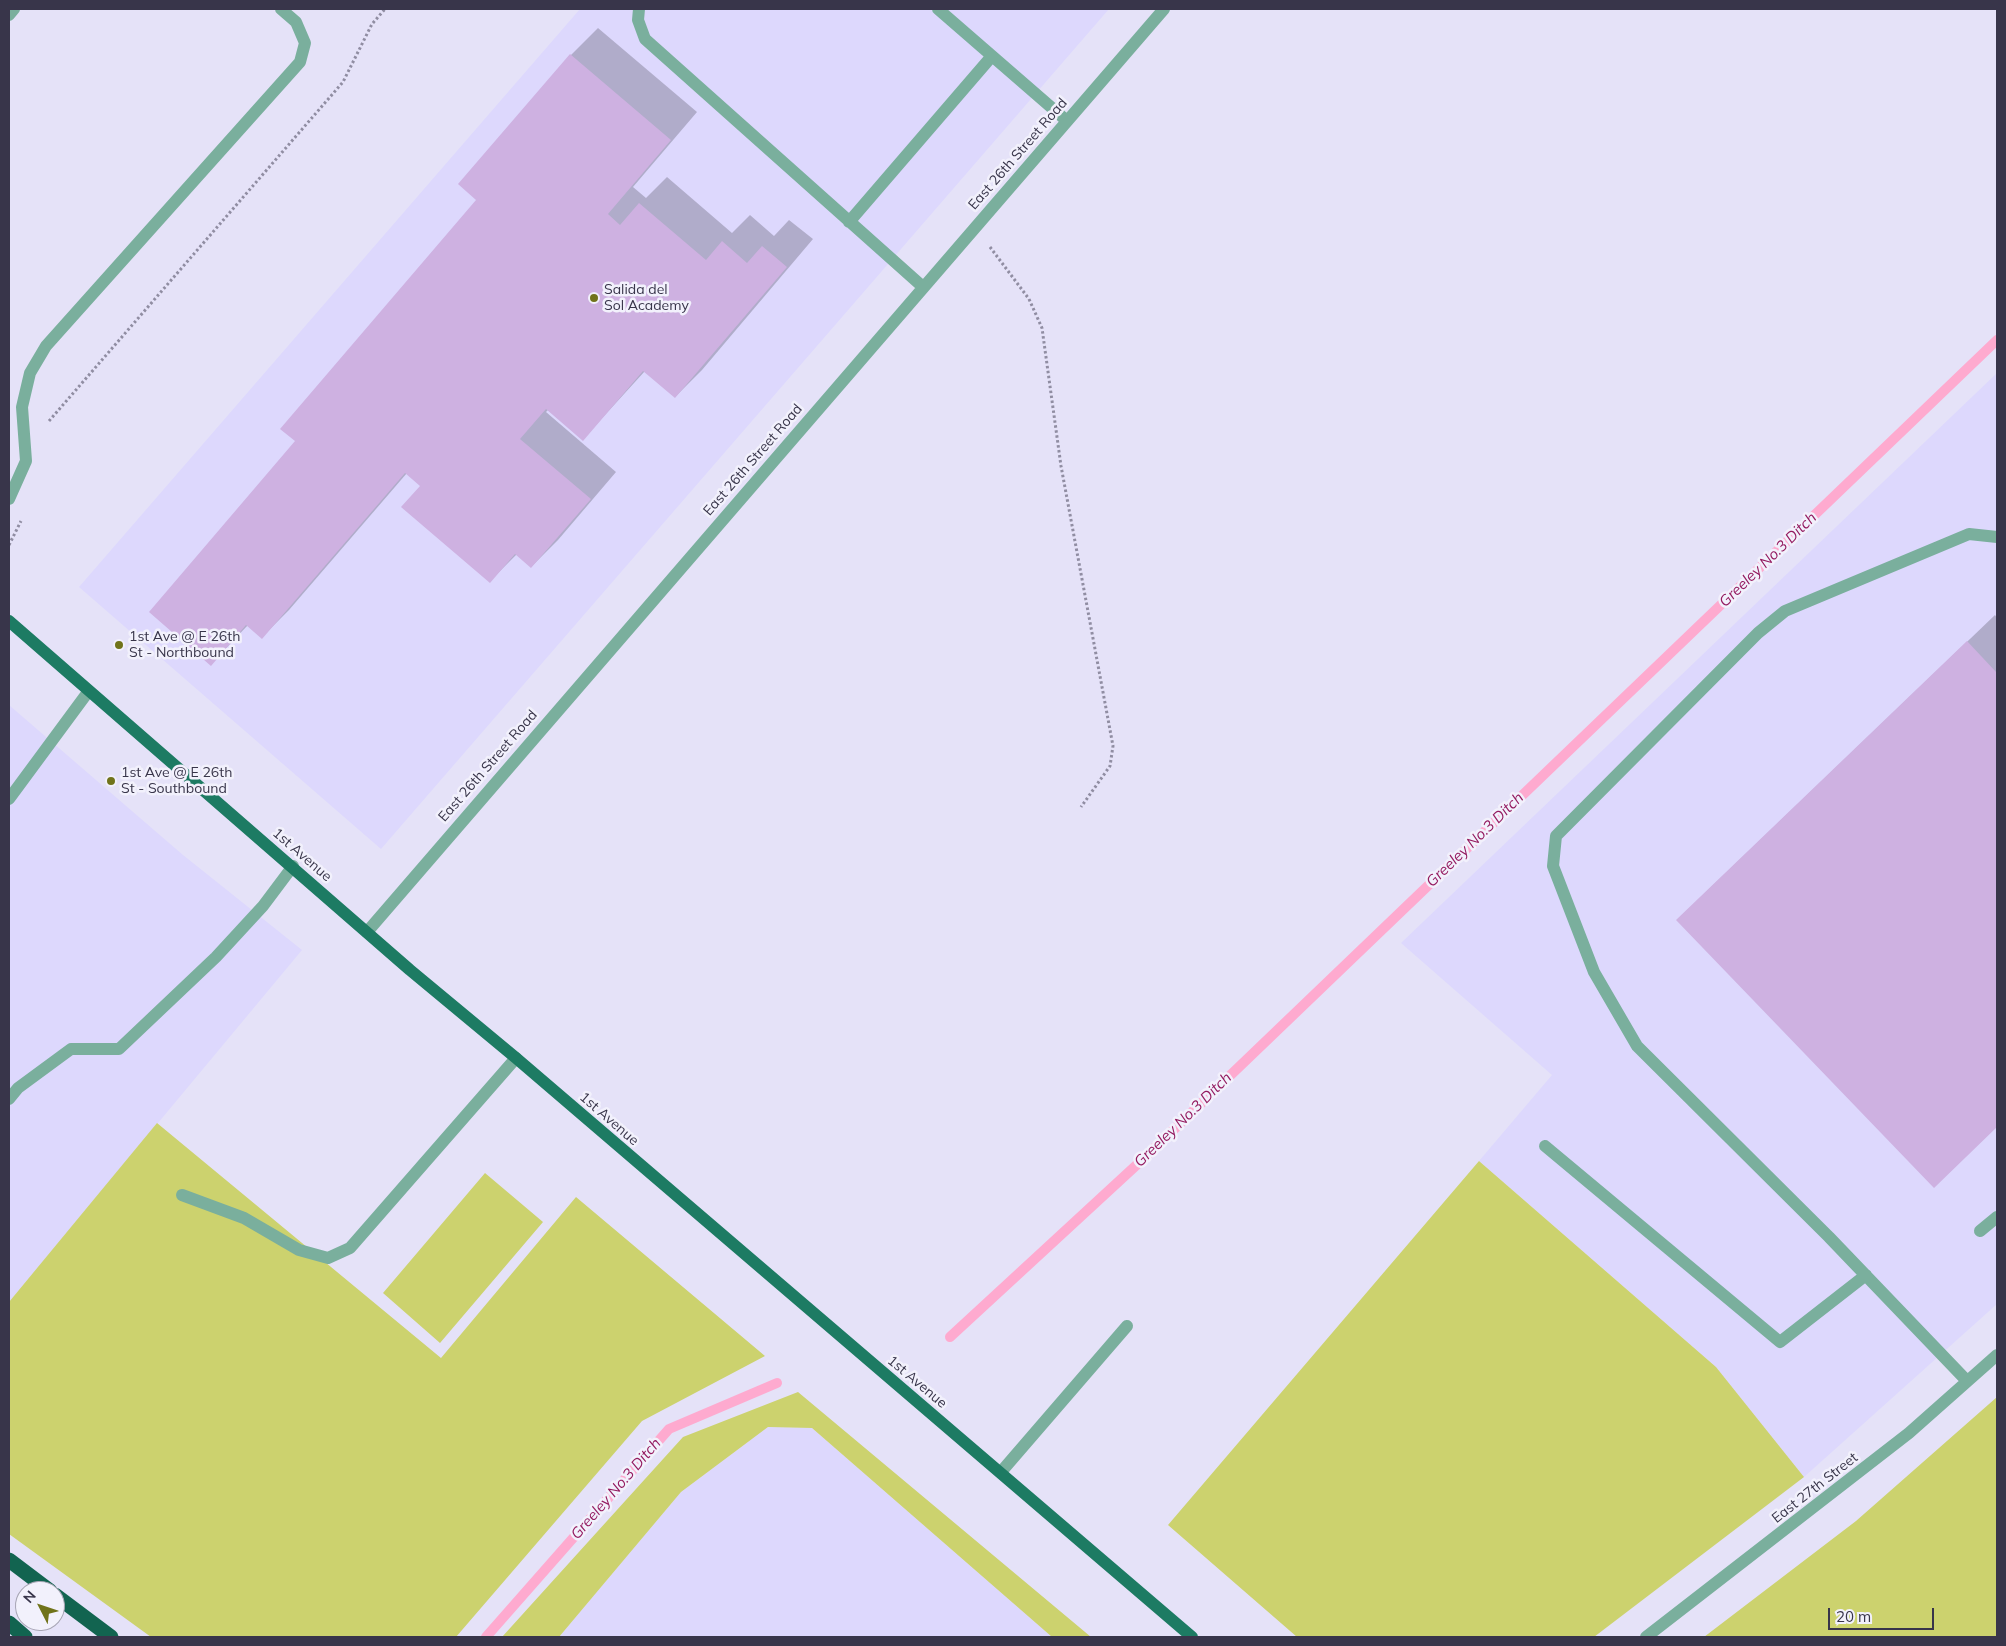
<!DOCTYPE html>
<html>
<head>
<meta charset="utf-8">
<style>
	body { margin:0 }
	#map { position:relative; width:2006px; height:1646px; overflow:hidden; background:#e5e2f8; font-family:Mulish,sans-serif }
	canvas { display:block }
	.frame { position:absolute; inset:0; border:10px solid #38354a; pointer-events:none }
	.north { position:absolute; left:15px; top:1581px; width:50px; height:50px; box-sizing:border-box; background:#f2f1fc; border:1px solid #a8a6b5; border-radius:50%; rotate:311deg; font-size:14px; font-weight:700; line-height:20px; text-align:center; color:#38354a }
	.north::after { content:''; display:block; margin:auto; width:18px; height:22px; background:#70731a; clip-path:polygon(50% 0,100% 100%,50% 72%,0 100%) }
	.scale { position:absolute; left:1828px; top:1608px; width:106px; height:22px; box-sizing:border-box; border:2px solid #38354a; border-top:0; padding-left:6px; font-size:15px; line-height:18px; white-space:nowrap; color:#38354a; -webkit-text-stroke:4px #f2f1fc; paint-order:stroke }
</style>
</head>
<body>
<div id="map">
<canvas width="2006" height="1646"></canvas>
<div class="frame"></div>
<div class="north">N</div>
<div class="scale">20 m</div>
</div>
<script>
const g = document.querySelector('canvas').getContext('2d');
g.lineJoin = 'round';
function paint(path, color) {
  g.fillStyle = color;
  g.fill(path, 'evenodd');
}
function poly(rows) {
  const path = new Path2D();
  for (const r of rows) {
    path.moveTo(r[0], r[1]);
    for (let i = 2; i < r.length; i += 2) path.lineTo(r[i], r[i + 1]);
  }
  return path;
}
function strokePath(path, color, width, dash) {
  g.strokeStyle = color;
  g.lineWidth = width;
  g.lineCap = dash ? 'butt' : 'round';
  g.setLineDash(dash || []);
  g.stroke(path);
}
function drawText(font, color, halo, rows, align = 'center') {
  g.font = font + ' Mulish,sans-serif';
  g.lineWidth = 5;
  g.setLineDash([]);
  g.textBaseline = 'middle';
  g.strokeStyle = halo;
  g.fillStyle = color;
  for (const [text, x, y, turn = 0] of rows) {
    g.save();
    g.translate(x, y);
    g.rotate((+turn || 0) * Math.PI / 180);
    g.textAlign = isNaN(turn) ? turn : align;
    if (halo) g.strokeText(text, 0, 0);
    g.fillText(text, 0, 0);
    g.restore();
  }
}
const built = poly([
	[580,9,1109,9,381,849,79,587],
	[1997,373,1997,1304,1804,1477,1716,1367,1479,1161,1552,1075,1401,943],
	[9,705,183,855,302,950,9,1302],
	[768,1427,812,1428,1052,1637,559,1637,681,1492]
]);
const green = poly([
	[157,1123,441,1358,576,1197,765,1356,642,1421,456,1637,151,1637,9,1534,9,1302],
	[1479,1161,1716,1367,1804,1477,1594,1637,1297,1637,1168,1525],
	[485,1173,543,1222,440,1343,383,1293],
	[798,1392,1091,1637,1052,1637,812,1428,768,1427,681,1492,559,1637,502,1637,683,1437],
	[1997,1397,1997,1637,1704,1637,1856,1521]
]);
const shadow = poly([
	[598,28,697,112,633,187,646,198,667,177,732,233,750,215,774,236,789,220,813,239,702,370,675,397,645,371,583,439,548,410,546,412,616,472,558,540,531,567,517,554,490,581,421,486,407,473,289,610,262,637,248,625,211,664,296,441,478,200,460,184,571,55],
	[1995,615,1997,618,1997,1125,1934,1186,1705,893]
]);
const stream = poly([
	[950,1337,1142,1160,1997,340],
	[486,1637,669,1429,777,1383]
]);
const building = poly([
	[570,54,671,140,608,214,620,225,639,203,706,260,722,241,747,263,762,246,787,267,675,398,643,371,583,441,546,409,520,439,591,499,531,568,515,554,490,583,401,507,420,486,405,473,262,639,246,625,211,666,149,612,295,441,280,429,476,200,458,184],
	[1967,641,1997,673,1997,1127,1934,1188,1676,920]
]);
const path = poly([
	[990,247,1029,299,1042,328,1061,466,1113,746,1110,766,1081,807],
	[49,421,343,82,372,24,385,9],
	[9,545,21,521]
]);
const minor = poly([
	[639,9,638,20,645,39,923,287],
	[938,9,1067,121],
	[9,15,14,9],
	[849,222,992,56],
	[9,499,26,461,22,407,30,373,46,346,300,62,305,43,296,22,281,9],
	[9,799,88,692],
	[367,932,1164,9],
	[9,1099,18,1088,71,1049,119,1049,216,957,263,906,293,866],
	[1545,1146,1780,1342,1866,1275],
	[182,1195,244,1218,299,1250,328,1258,350,1248,516,1058],
	[1980,1231,1997,1217],
	[1967,1381,1829,1237,1637,1046,1594,972,1553,866,1556,836,1758,633,1785,611,1969,534,1997,537],
	[1001,1472,1127,1326],
	[1646,1637,1909,1433,1997,1355]
]);
const major = poly([
	[9,621,410,970,516,1058,1192,1637]
]);
const highway = poly([
	[9,1560,50,1591],
	[55,1595,111,1637],
	[9,1623,25,1637]
]);
const markers = [
	[594,298,5,"#70731a"],
	[119,645,5,"#70731a"],
	[111,781,5,"#70731a"]
];
const streetNames = [
	["East 26th Street Road",1018,154,-49],
	["East 26th Street Road",753,460,-49],
	["East 26th Street Road",488,766,-49],
	["1st Avenue",302,855,41],
	["1st Avenue",609,1119,41],
	["1st Avenue",917,1382,40],
	["East 27th Street",1815,1488,-38]
];
const poiNames = [
	["Salida del",604,290],
	["Sol Academy",604,306],
	["1st Ave @ E 26th",129,637],
	["St - Northbound",129,653],
	["1st Ave @ E 26th",121,773],
	["St - Southbound",121,789]
];
const waterNames = [
	["Greeley No.3 Ditch",1768,560,-44],
	["Greeley No.3 Ditch",1475,840,-44],
	["Greeley No.3 Ditch",1183,1120,-44],
	["Greeley No.3 Ditch",616,1489,-49]
];
paint(built, '#ddd8fd');
paint(green, '#ccd26e');
paint(shadow, '#0003');
strokePath(stream, '#feaacf', 10);
paint(building, '#ceb1e1');
strokePath(path, '#908da2', 3, [2.5, 2.5]);
strokePath(minor, '#7aaf9d', 12);
strokePath(major, '#1d7b63', 12);
strokePath(highway, '#126450', 15);
for (const [x, y, r, color] of markers) {
  const dot = new Path2D();
  dot.arc(x, y, r, 0, 2 * Math.PI);
  g.fillStyle = color;
  g.fill(dot);
  strokePath(dot, '#f2f1fc', 2);
}
drawText('14px', '#38354a', '#f2f1fc', streetNames);
drawText('14px', '#38354a', '#f2f1fc', poiNames, 'left');
drawText('italic 15px', '#941b60', '#f2f1fc', waterNames);
</script>
</body>
</html>
